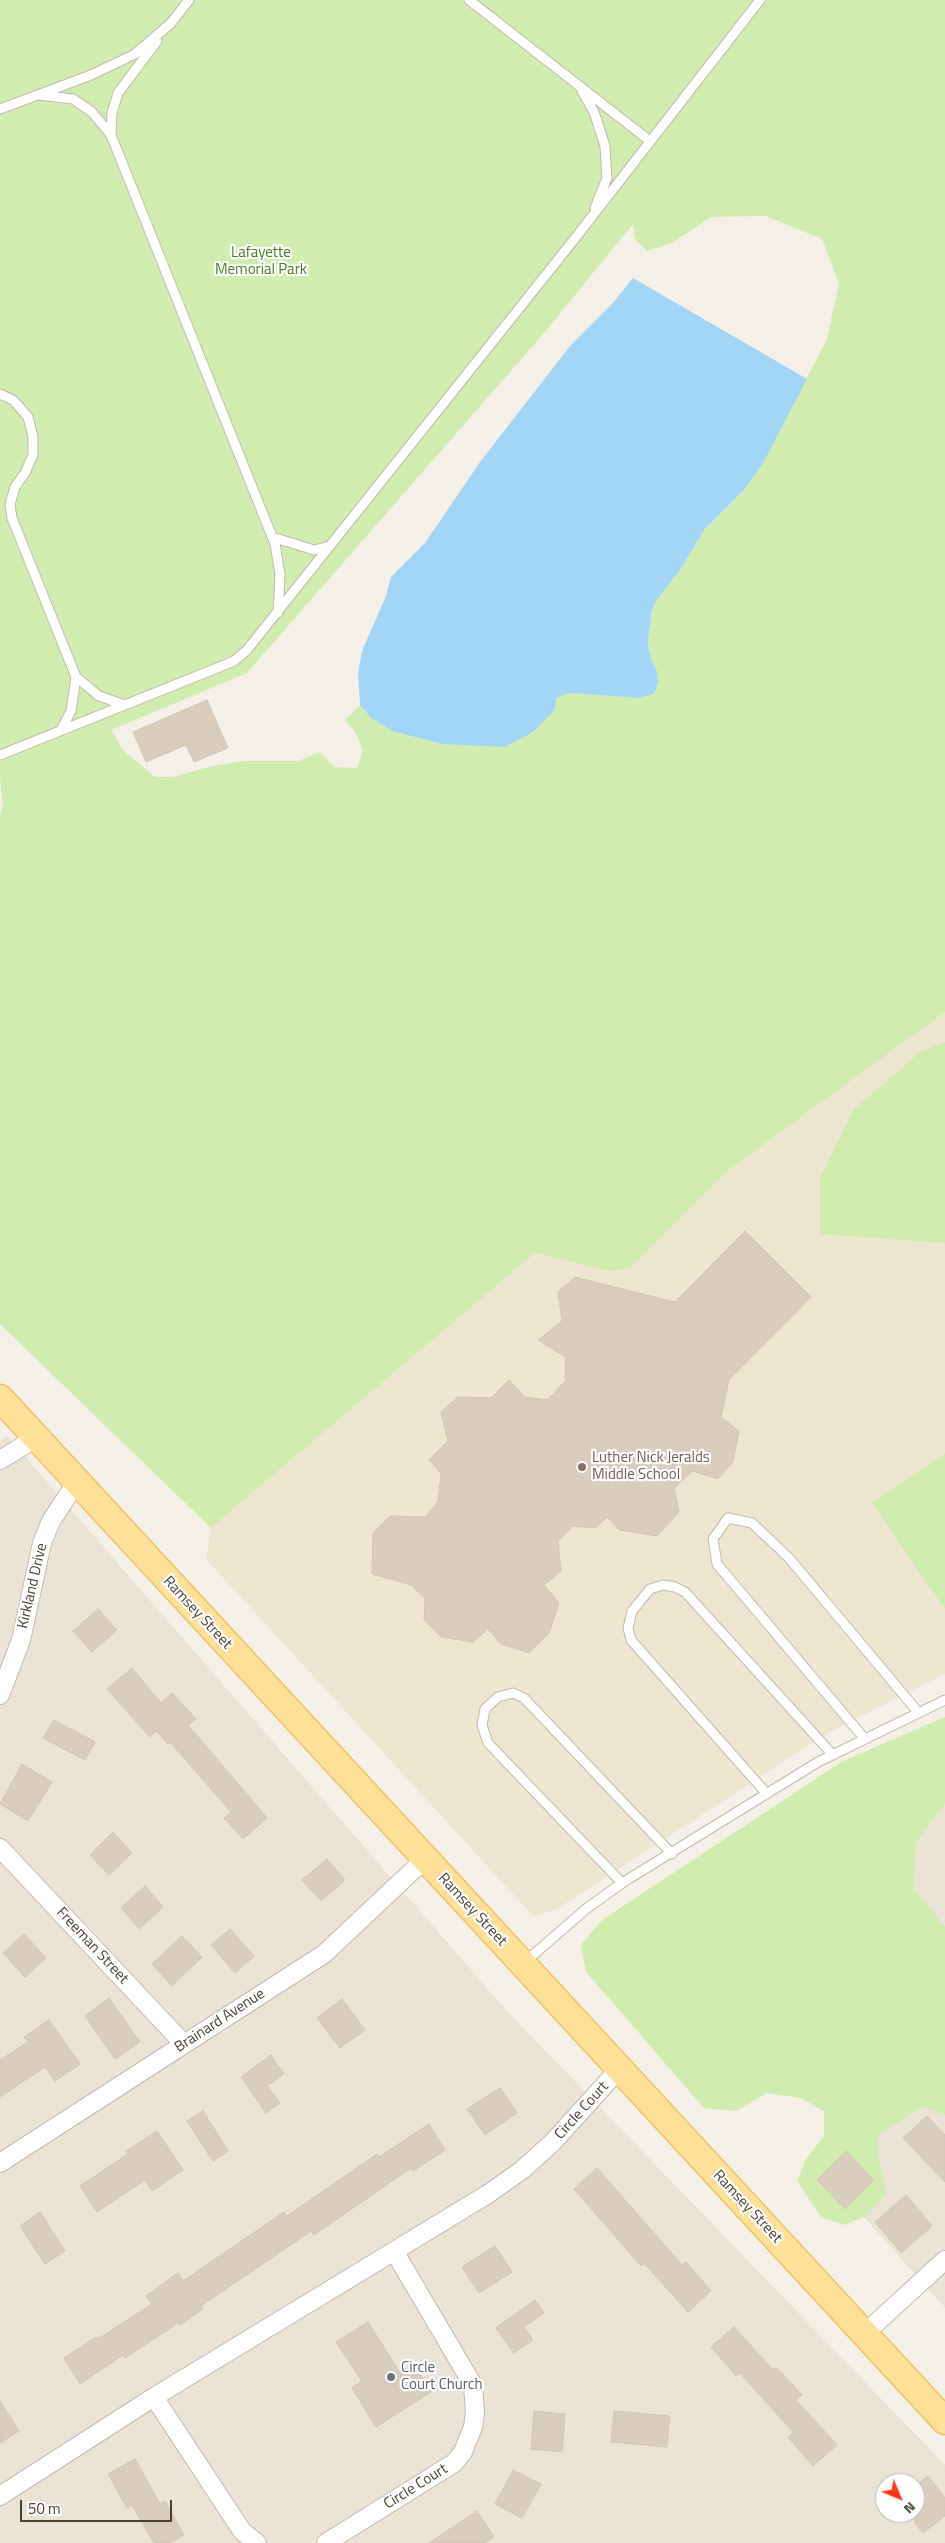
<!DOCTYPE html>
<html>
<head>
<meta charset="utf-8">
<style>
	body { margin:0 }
	#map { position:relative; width:945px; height:2543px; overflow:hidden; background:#f5f1e9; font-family:"Titillium Web",sans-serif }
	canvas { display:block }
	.north { position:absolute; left:875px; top:2473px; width:50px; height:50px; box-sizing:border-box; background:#fff; border:1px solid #b7b3af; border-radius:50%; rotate:135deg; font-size:14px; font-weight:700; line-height:20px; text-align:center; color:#4a4236 }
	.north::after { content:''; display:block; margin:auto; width:18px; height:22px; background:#ff3516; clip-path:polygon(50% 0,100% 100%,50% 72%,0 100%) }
	.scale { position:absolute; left:20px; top:2500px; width:152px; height:22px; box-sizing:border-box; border:2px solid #4a4236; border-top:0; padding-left:6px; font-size:15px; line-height:18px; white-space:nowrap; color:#4a4236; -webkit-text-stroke:4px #fff; paint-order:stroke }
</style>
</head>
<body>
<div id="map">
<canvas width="945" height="2543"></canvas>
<div class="north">N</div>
<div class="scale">50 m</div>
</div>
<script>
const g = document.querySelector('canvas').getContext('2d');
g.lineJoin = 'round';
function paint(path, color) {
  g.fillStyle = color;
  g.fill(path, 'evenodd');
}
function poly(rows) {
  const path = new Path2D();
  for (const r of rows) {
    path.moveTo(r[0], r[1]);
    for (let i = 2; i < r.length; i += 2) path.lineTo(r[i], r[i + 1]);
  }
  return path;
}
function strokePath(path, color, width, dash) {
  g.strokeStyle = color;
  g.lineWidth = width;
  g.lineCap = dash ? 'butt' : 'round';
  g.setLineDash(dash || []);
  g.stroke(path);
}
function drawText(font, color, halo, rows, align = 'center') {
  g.font = font + ' "Titillium Web",sans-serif';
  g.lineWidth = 4.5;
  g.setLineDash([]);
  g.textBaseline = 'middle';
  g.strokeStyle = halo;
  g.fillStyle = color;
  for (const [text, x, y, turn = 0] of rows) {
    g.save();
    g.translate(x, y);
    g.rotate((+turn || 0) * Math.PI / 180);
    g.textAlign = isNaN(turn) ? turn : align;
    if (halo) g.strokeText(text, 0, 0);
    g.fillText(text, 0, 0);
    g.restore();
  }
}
const residential = poly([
	[7,1436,506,2010,945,2465,945,2543,0,2543,0,1441],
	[885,2483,915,2483,915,2513,885,2513],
	[945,1803,945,1930,914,1889,916,1843],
	[945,2082,945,2308,864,2217,887,2194,878,2157,878,2135]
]);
const education = poly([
	[945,1012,945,1674,828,1733,557,1909,534,1917,206,1559,211,1528,535,1253,610,1271,630,1267,730,1169]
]);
const green = poly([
	[0,0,945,0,945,1012,730,1169,630,1268,610,1271,535,1253,211,1528,0,1324,0,815,3,807,0,776],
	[765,216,822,239,839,283,827,339,763,463,744,490,704,530,682,567,656,601,652,610,648,643,651,659,657,671,640,698,570,693,556,698,555,710,533,732,442,744,392,731,371,718,360,705,345,720,356,733,363,751,357,768,334,767,320,752,298,761,243,761,208,767,173,777,155,777,123,750,111,730,247,673,544,333,633,224,635,239,647,251,672,243,711,217],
	[945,1042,945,1243,820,1234,820,1178,854,1109,920,1052],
	[945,1453,945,1609,872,1503],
	[945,1717,945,1803,916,1843,914,1889,945,1927,945,2115,922,2107,878,2135,878,2157,887,2194,864,2217,844,2225,821,2217,797,2181,806,2159,824,2136,824,2111,800,2098,767,2093,736,2111,704,2108,586,1972,581,1945,602,1920,843,1761]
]);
const water = poly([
	[633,278,807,379,763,463,744,490,704,530,682,567,656,601,652,610,648,643,651,659,657,671,658,684,654,693,640,698,569,693,556,698,555,710,533,732,505,747,442,744,392,731,371,718,360,705,358,673,362,651,386,596,391,577,425,543,480,462,570,346,612,304]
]);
const building = poly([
	[207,700,228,748,194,762,186,745,146,762,133,732,207,700],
	[745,1231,811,1297,729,1380,721,1417,739,1431,733,1462,718,1479,693,1471,674,1488,679,1512,657,1536,619,1530,607,1517,596,1528,573,1526,558,1541,561,1571,544,1585,559,1603,549,1633,529,1653,501,1644,488,1629,473,1642,441,1637,424,1620,425,1598,411,1585,372,1574,373,1533,390,1516,426,1517,438,1501,441,1473,429,1460,448,1441,441,1412,458,1397,491,1398,509,1380,525,1397,548,1400,565,1381,566,1357,538,1340,562,1321,558,1292,575,1277,675,1302,745,1231],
	[98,1609,117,1630,92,1652,73,1631,98,1609],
	[132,1668,161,1703,172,1693,196,1719,188,1725,267,1818,243,1839,224,1818,231,1812,170,1742,168,1744,156,1731,150,1737,107,1689,132,1668],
	[54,1720,95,1742,85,1760,43,1738,54,1720],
	[22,1764,52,1782,28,1821,0,1804,22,1764],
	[113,1832,132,1853,109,1875,90,1855,113,1832],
	[327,1859,345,1880,321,1901,302,1880,327,1859],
	[145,1886,163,1907,139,1929,121,1908,145,1886],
	[230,1929,254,1956,235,1973,211,1945,230,1929],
	[24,1934,46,1958,25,1977,3,1953,24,1934],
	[182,1936,202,1957,172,1986,152,1964,182,1936],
	[109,1998,140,2042,115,2059,85,2016,109,1998],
	[342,1999,365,2030,340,2048,317,2018,342,1999],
	[49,2020,80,2064,55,2081,45,2067,0,2097,0,2060,28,2042,24,2037,49,2020],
	[271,2055,284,2074,267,2086,280,2103,266,2113,241,2077,271,2055],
	[500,2088,517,2113,485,2135,467,2109,500,2088],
	[203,2111,228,2151,213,2161,187,2121,203,2111],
	[927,2116,945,2135,945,2182,903,2138,927,2116],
	[429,2124,445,2150,413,2171,411,2168,314,2235,311,2231,201,2306,203,2309,180,2325,178,2323,125,2358,123,2355,80,2384,64,2358,96,2337,98,2339,152,2304,146,2296,178,2273,183,2281,284,2212,287,2216,377,2154,379,2157,429,2124],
	[157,2131,183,2170,152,2191,145,2180,97,2212,80,2186,128,2154,126,2151,157,2131],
	[846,2151,874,2180,845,2209,817,2180,846,2151],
	[597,2168,682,2265,686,2262,711,2291,688,2312,644,2263,641,2266,574,2189,597,2168],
	[906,2195,932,2226,901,2253,875,2222,906,2195],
	[40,2212,65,2251,45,2264,20,2226,40,2212],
	[495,2246,512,2272,479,2293,462,2267,495,2246],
	[535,2300,544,2313,524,2327,533,2340,514,2353,496,2328,535,2300],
	[368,2322,400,2373,414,2364,431,2392,376,2427,352,2388,362,2381,336,2342,368,2322],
	[734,2327,773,2370,776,2367,802,2395,796,2400,837,2445,813,2466,788,2437,793,2432,740,2373,736,2376,711,2347,734,2327],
	[0,2401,19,2431,0,2443,0,2401],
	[534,2411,565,2414,562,2452,531,2449,534,2411],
	[614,2411,670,2416,667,2447,611,2442,614,2411],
	[135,2459,160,2504,165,2501,184,2535,170,2543,154,2543,132,2505,127,2508,108,2474,135,2459],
	[513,2470,541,2484,522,2518,495,2504,513,2470],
	[928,2476,945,2498,945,2516,923,2533,915,2523,915,2486,928,2476],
	[477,2511,494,2537,485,2543,429,2543,477,2511]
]);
const lane = poly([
	[469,0,650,141],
	[582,91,594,112,605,146,607,178,595,208],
	[38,95,73,99,92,112,111,135,275,544,280,574,278,613],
	[0,109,91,75,135,54,171,23,189,0],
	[111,135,112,113,118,93,157,41],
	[0,394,13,400,28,417,33,437,33,455,25,473,15,487,10,504,12,518,76,677,71,711,61,730],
	[272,537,314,550,330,546],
	[76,677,99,696,125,705],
	[0,755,222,666,234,661,247,650,580,232,760,0],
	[864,1738,717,1564,713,1539,728,1518,752,1523,789,1558,918,1712],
	[767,1794,631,1640,628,1628,632,1611,650,1589,663,1585,675,1587,685,1592,832,1754],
	[622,1883,488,1743,482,1725,485,1709,498,1697,513,1693,524,1698,672,1854],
	[525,1962,586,1909,622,1883,818,1762,945,1700]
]);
const street = poly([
	[0,1460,36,1438],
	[0,1695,21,1640,42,1543,51,1521,76,1483],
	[0,1848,184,2044],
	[0,2163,324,1954,425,1859],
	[864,2334,945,2260],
	[154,2397,242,2531,257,2543],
	[0,2496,154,2397,488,2194,522,2170,553,2142,619,2069],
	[326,2543,454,2463,463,2452,473,2427,475,2413,473,2385,394,2251]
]);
const primary = poly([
	[0,1398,945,2421]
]);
const markers = [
	[582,1467,5,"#8d6e63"],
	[391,2377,5,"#6b7280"]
];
const parkNames = [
	["Lafayette",261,253],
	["Memorial Park",261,270]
];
const educationNames = [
	["Luther Nick Jeralds",592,1458],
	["Middle School",592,1475]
];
const streetNames = [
	["Kirkland Drive",33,1586,-77],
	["Ramsey Street",197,1613,47],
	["Ramsey Street",472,1910,47],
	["Freeman Street",92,1946,47],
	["Brainard Avenue",220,2021,-33],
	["Circle Court",582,2111,-48],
	["Ramsey Street",747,2207,47],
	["Circle Court",416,2487,-32]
];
const worshipNames = [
	["Circle",401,2368],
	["Court Church",401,2385]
];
paint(residential, '#eae3d6');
paint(education, '#efe6d2');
paint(green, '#d1ecaf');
paint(water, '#a1d4f5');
paint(building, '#d8cdbd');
strokePath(building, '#d3c5b0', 1);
strokePath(lane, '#c2b9aa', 11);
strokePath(street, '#c2b9aa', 20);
strokePath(primary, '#ecc060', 29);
strokePath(lane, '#fff', 9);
strokePath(street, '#fff', 18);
strokePath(primary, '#ffe098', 26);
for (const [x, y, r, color] of markers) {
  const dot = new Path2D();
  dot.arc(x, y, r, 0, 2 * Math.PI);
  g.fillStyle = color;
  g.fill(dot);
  strokePath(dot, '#fff', 2);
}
drawText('15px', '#498025', '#fff', parkNames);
drawText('15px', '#785e54', '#fff', educationNames, 'left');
drawText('15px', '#4a4236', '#fff', streetNames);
drawText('15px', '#5b616d', '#fff', worshipNames, 'left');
</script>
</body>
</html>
